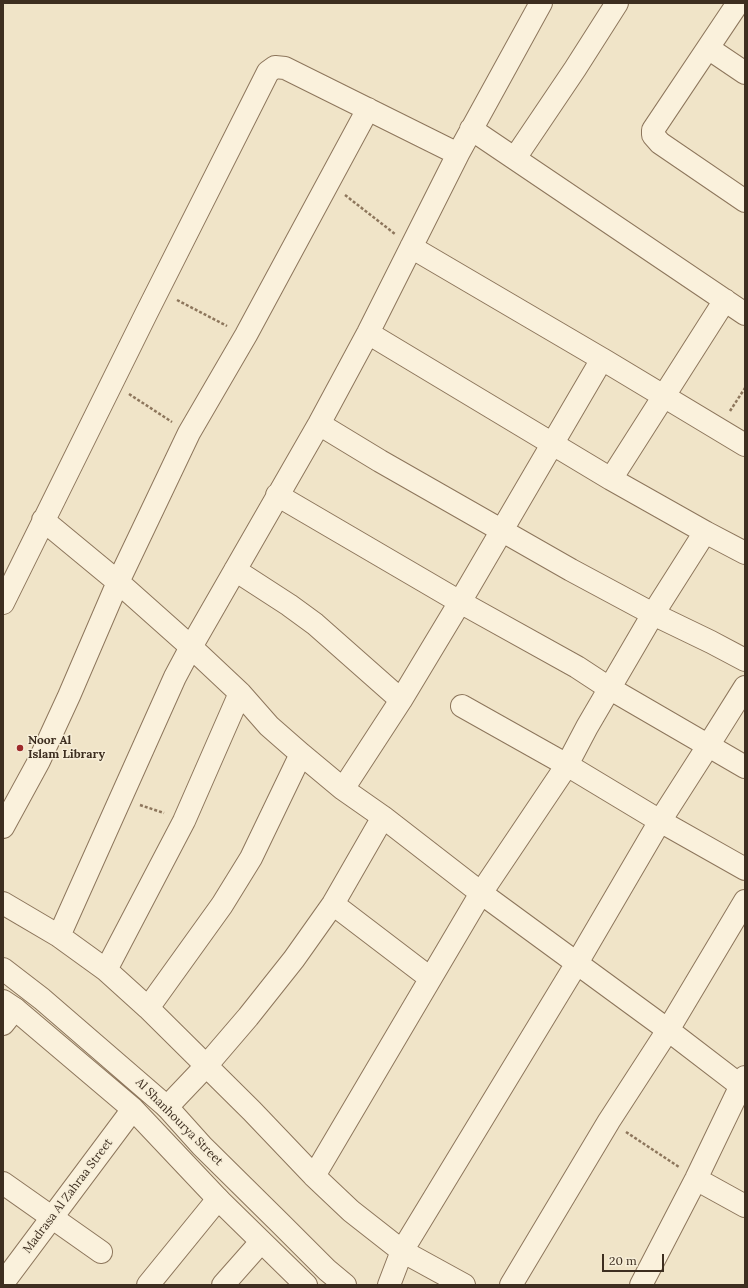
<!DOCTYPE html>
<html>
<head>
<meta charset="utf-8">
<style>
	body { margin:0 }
	#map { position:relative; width:748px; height:1288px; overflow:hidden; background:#f0e4c8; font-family:Lora,serif }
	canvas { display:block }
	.frame { position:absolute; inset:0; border:4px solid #3d2e20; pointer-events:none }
	.scale { position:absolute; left:602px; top:1254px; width:62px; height:18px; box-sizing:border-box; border:2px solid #3d2e20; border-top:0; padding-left:5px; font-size:12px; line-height:14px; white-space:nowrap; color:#3d2e20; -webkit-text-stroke:3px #f7eed8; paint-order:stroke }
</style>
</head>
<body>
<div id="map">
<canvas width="748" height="1288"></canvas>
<div class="frame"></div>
<div class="scale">20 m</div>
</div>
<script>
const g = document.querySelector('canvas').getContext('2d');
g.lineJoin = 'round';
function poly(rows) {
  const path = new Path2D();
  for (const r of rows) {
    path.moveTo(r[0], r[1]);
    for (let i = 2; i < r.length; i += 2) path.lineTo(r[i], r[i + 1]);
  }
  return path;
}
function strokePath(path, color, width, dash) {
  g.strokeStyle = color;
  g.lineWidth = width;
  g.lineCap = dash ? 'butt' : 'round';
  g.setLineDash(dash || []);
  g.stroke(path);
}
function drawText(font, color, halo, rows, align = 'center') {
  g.font = font + ' Lora,serif';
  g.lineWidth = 3;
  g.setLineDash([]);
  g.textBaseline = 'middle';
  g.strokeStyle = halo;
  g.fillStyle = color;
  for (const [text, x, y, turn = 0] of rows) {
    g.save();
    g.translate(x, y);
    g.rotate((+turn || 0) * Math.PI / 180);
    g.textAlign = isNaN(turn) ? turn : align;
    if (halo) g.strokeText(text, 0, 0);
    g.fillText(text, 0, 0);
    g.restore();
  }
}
const path = poly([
	[345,195,395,234],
	[177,300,227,326],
	[129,394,172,422],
	[730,411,745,388],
	[140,805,164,813],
	[626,1132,679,1167]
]);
const minor = poly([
	[738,3,653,130,653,135,660,143,745,201],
	[708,48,745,73],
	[471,129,745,314],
	[515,158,575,69,617,3],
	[368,333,611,479,705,532],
	[602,359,745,445],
	[319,424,380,461,571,570,653,614,711,642,745,660],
	[611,479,725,300],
	[277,495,460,602,577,667,609,688,745,767],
	[43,520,118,582,191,647,240,693,269,726,301,754,343,789,383,817,481,893,668,1030,745,1089],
	[235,570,289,605,315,624,401,700],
	[3,603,146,314,268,72,275,67,285,68,458,154],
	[462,706,567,765,660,821,745,869],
	[343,789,401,700,460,602,602,359,411,247],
	[3,827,39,761,69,696,118,582,189,433,246,335,368,109],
	[3,903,59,936,106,970,148,1008,252,1111,314,1176,351,1211,402,1251,464,1285],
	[333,904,430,978],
	[59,936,175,677,191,647,319,424,368,333,458,154,541,3],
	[106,970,184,821,240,693],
	[148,1008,222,905,251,858,301,754],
	[3,1024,15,1009],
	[167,1107,206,1066,248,1017,294,959,333,904,383,817],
	[314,1176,481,893,567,765,587,727,653,614,705,532,745,553],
	[696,1179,745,1206],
	[3,1183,101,1252],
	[148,1285,218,1199],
	[223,1285,261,1242],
	[389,1285,402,1251,577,963,660,821,708,746,745,687],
	[511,1285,609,1121,668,1030,745,901],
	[641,1285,696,1179,745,1077]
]);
const tertiary = poly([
	[3,969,42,999,167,1107,202,1146,281,1224,327,1270,345,1285],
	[3,1001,15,1009,133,1109,218,1199,306,1285],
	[3,1283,133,1109]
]);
const markers = [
	[20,748,4,"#9e2a2b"]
];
const poiNames = [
	["Noor Al",28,741],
	["Islam Library",28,755]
];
const streetNames = [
	["Al Shanhourya Street",179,1122,45],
	["Madrasa Al Zahraa Street",68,1196,-53]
];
strokePath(minor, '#8d765c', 24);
strokePath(tertiary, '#8d765c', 24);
strokePath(path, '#8d765c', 2.5, [3, 2]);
strokePath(minor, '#faf1dc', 22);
strokePath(tertiary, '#faf1dc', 22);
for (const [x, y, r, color] of markers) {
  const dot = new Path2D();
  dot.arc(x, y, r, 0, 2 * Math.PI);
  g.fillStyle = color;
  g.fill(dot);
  strokePath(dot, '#f7eed8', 1.5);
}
drawText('bold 12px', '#3d2e20', '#f7eed8', poiNames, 'left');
drawText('12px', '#3d2e20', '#f7eed8', streetNames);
</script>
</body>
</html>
